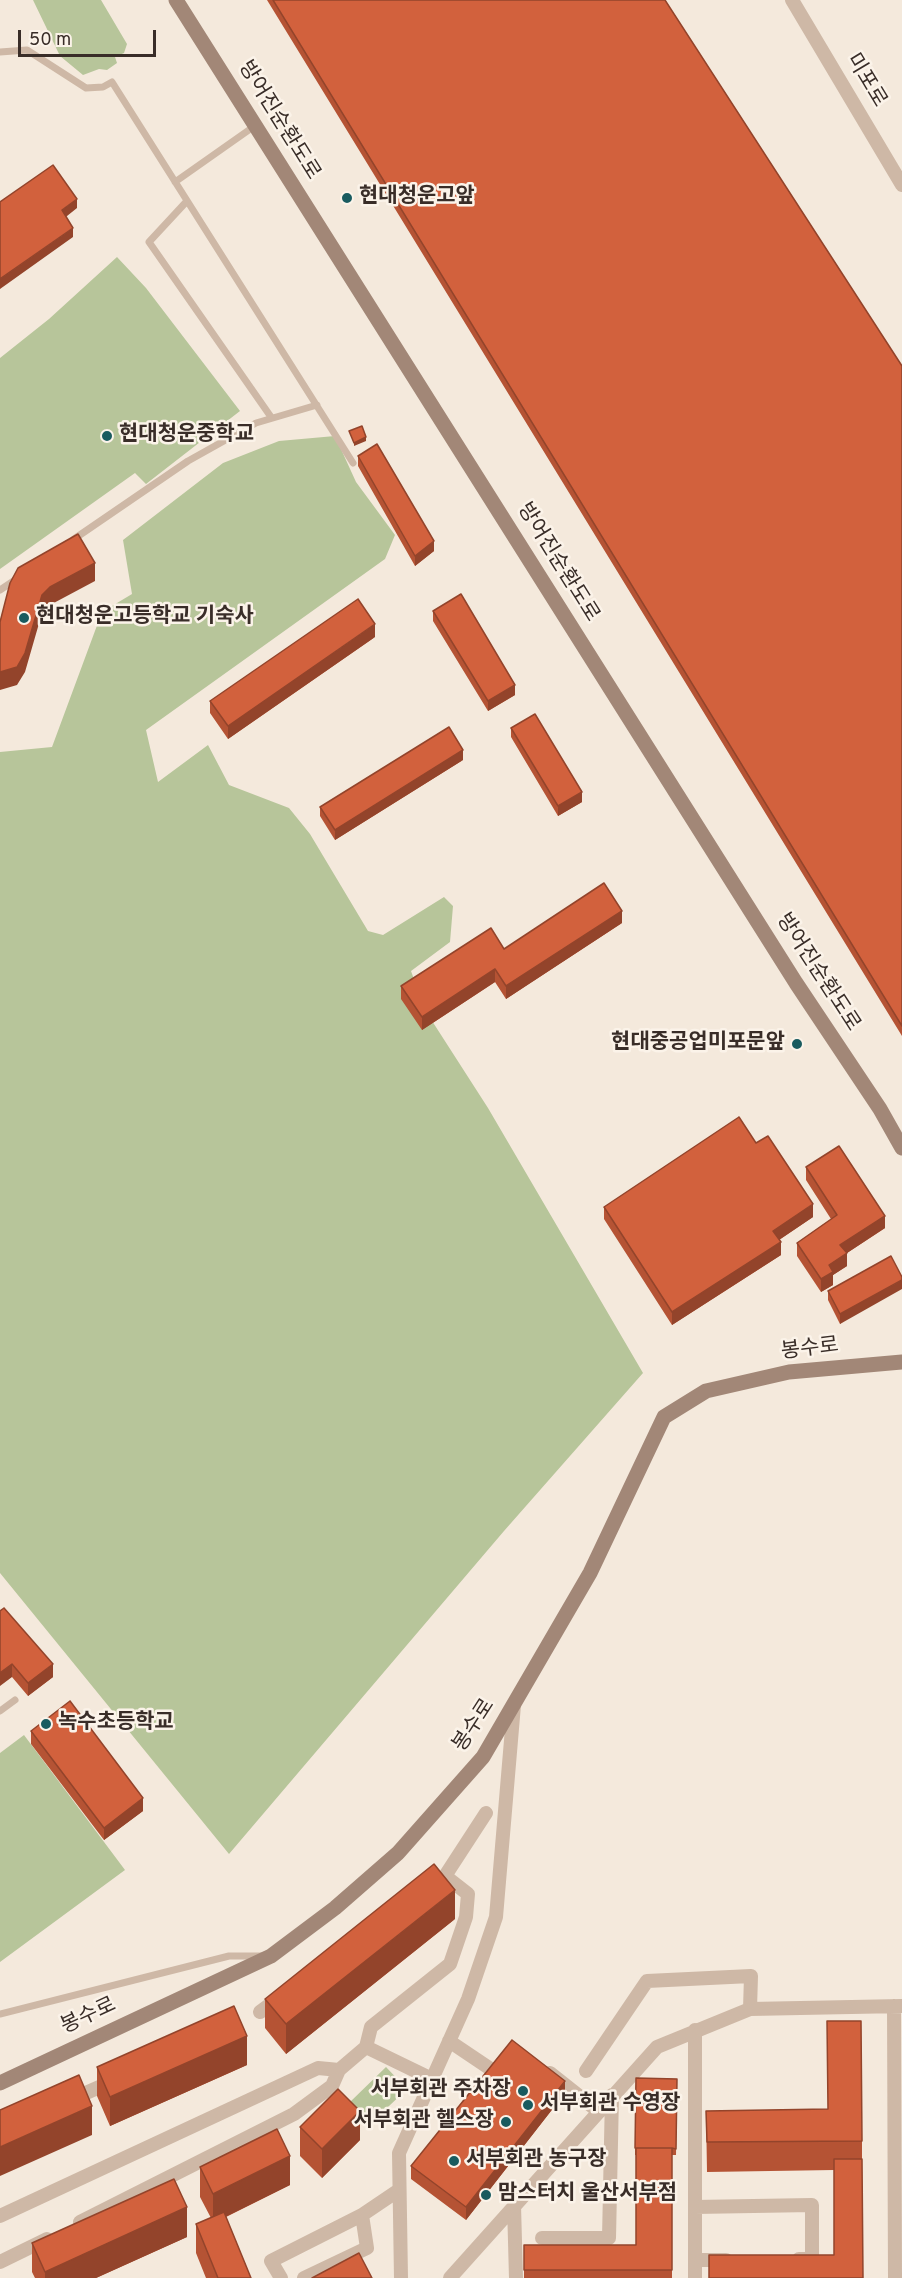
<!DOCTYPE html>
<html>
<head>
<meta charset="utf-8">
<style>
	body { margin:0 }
	#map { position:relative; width:902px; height:2278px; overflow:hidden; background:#f4e9dc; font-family:Overpass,sans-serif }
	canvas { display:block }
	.scale { position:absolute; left:18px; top:30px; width:138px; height:27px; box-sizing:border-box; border:3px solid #392d28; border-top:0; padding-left:8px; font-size:18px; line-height:21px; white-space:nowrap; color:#392d28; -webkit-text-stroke:4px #fbf3e9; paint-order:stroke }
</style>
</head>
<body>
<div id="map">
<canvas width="902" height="2278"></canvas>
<div class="scale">50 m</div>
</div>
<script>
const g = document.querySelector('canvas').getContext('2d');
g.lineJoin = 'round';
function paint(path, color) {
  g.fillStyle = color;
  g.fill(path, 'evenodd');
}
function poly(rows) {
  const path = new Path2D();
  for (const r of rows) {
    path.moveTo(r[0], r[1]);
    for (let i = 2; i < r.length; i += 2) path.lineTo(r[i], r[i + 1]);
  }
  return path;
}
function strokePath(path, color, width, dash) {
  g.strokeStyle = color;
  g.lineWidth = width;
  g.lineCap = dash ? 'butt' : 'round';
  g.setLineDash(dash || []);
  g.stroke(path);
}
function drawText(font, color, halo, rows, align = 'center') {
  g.font = font + ' Overpass,"Noto Sans KR",sans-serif';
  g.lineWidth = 5;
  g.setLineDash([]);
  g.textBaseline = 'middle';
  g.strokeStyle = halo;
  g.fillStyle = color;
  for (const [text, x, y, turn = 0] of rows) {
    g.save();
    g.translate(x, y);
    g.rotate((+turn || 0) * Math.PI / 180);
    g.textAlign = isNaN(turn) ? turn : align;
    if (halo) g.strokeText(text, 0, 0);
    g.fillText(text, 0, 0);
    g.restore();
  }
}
const green = poly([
	[33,0,101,0,127,44,124,53,115,57,117,63,107,70,99,69,83,75,60,56],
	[117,257,146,288,240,411,146,484,135,473,0,569,0,358,49,319],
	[335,436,356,482,395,535,385,559,146,730,158,782,208,745,229,785,289,808,310,834,368,931,383,935,444,897,453,906,450,942,411,971,425,1010,488,1108,643,1373,504,1531,229,1854,0,1573,0,752,52,747,102,612,132,594,123,540,223,463,279,441],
	[24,1735,125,1870,0,1962,0,1753],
	[386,2067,407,2089,370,2124,349,2103]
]);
const lane = poly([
	[0,52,27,50,86,88,103,87,112,82,353,463],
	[175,182,256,125],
	[187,201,149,242,271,417],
	[74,539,188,461,256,423,317,405],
	[0,590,18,578],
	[0,1711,15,1700],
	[0,2014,229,1956,263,1956]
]);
const street = poly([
	[792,0,902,185],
	[894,2006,895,2278],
	[260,2012,279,1998],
	[449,2041,504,2078],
	[366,2047,371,2027,450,1964,466,1917,468,1894,445,1876,486,1813],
	[339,2070,366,2047,432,2079],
	[586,2071,647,1981,751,1976,750,2009],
	[550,2073,598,2111],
	[70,2100,113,2081],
	[514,2205,516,2278],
	[695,2207,812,2205,812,2259,799,2259],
	[362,2215,399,2190],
	[0,2216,318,2068,339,2070,332,2086,294,2114,80,2222],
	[542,2238,609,2238,612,2095],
	[695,2260,726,2260],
	[0,2262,47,2239],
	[281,2278,271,2261,362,2215,367,2248,304,2278],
	[401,2278,399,2153,468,1999,496,1917,514,1705],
	[450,2278,657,2047,750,2009,902,2006],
	[695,2278,695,2030]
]);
const secondary = poly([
	[176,0,796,983,880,1109,902,1148],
	[0,2083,271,1956,335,1908,398,1853,483,1757,590,1573,664,1417,706,1391,789,1372,902,1362]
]);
const wall = poly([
	[267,0,665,0,902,366,902,1036],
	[358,456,434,551,415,566,358,466],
	[433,611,515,695,488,711,433,621],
	[375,637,228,739,210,713,210,701],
	[511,728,582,802,558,816,511,737],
	[463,760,335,840,320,816,320,807],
	[622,923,506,999,495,982,422,1030,401,999,401,986,504,949],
	[756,1143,813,1217,779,1240,781,1255,672,1325,604,1219,604,1207],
	[806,1167,885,1228,847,1253,847,1266,833,1275,833,1285,821,1292,797,1256,797,1243,831,1219,806,1180],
	[902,1277,840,1324,828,1300,828,1291],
	[0,1611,53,1677,28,1696,12,1677],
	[31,1731,143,1811,104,1840,31,1744],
	[455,1919,286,2054,265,2028,265,1999],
	[247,2065,110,2126,97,2096,97,2067],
	[636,2078,677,2079,676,2155,672,2155,672,2278,524,2278,524,2245,636,2245,636,2155,635,2155],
	[565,2093,466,2220,411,2179,411,2166],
	[706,2111,862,2141,862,2170,834,2255,834,2170,707,2172],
	[300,2127,360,2140,322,2178,300,2156],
	[200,2167,290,2185,226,2217,251,2278,206,2278,196,2253,196,2224,211,2218,200,2197],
	[187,2237,96,2278,35,2278,32,2272,32,2243]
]);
const shadedWall = poly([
	[77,199,77,208,62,220,62,210],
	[73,228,73,237,0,289,0,279],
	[366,437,366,441,354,446,354,443],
	[434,541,434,551,415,566,415,556],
	[95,563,95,581,50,605,42,613,25,672,17,685,0,690,0,672,42,595,50,587],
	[375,624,375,637,228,739,228,726],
	[515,685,515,695,488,711,488,701],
	[463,750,463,760,335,840,335,830],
	[582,792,582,802,558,816,558,806],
	[622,911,622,923,506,999,506,986],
	[495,969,495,982,422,1030,422,1017],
	[813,1204,813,1217,773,1244,773,1231],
	[885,1216,885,1228,847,1253,847,1266,833,1275,833,1285,821,1292,821,1279,840,1245],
	[781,1242,781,1255,672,1325,672,1312],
	[902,1280,902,1289,840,1324,840,1314],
	[12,1664,12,1677,0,1686,0,1673],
	[53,1664,53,1677,28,1696,28,1683],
	[143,1798,143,1811,104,1840,104,1828],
	[455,1890,455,1919,286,2054,286,2024],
	[247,2036,247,2065,110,2126,110,2097],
	[565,2081,565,2093,466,2220,466,2207],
	[92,2106,92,2135,0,2176,0,2147],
	[360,2111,360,2140,322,2178,322,2149],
	[290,2156,290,2185,213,2223,213,2194],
	[187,2207,187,2237,96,2278,45,2278,45,2272]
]);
const building = poly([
	[273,0,665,0,902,366,902,1026,273,0],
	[53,165,77,199,62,210,73,228,0,279,0,202,53,165],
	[362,426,366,437,354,443,349,431,362,426],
	[377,444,434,541,415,556,358,456,377,444],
	[78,534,95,563,50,587,42,595,25,653,17,667,0,672,0,622,10,583,18,568,78,534],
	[461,594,515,685,488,701,433,611,461,594],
	[358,599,375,624,228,726,210,701,358,599],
	[535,714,582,792,558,806,511,728,535,714],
	[449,727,463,750,335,830,320,807,449,727],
	[604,883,622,911,506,986,495,969,422,1017,401,986,491,928,504,949,604,883],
	[739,1117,756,1143,768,1136,813,1204,773,1231,781,1242,672,1312,604,1207,739,1117],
	[839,1146,885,1216,840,1245,847,1253,829,1265,833,1272,821,1279,797,1243,837,1215,806,1167,839,1146],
	[891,1256,902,1277,902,1280,840,1314,828,1291,891,1256],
	[4,1608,53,1664,28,1683,12,1664,0,1673,0,1611,4,1608],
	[70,1701,143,1798,104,1828,31,1731,70,1701],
	[434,1864,455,1890,286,2024,265,1999,434,1864],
	[234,2006,247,2036,110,2097,97,2067,234,2006],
	[827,2021,861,2021,862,2141,707,2142,706,2111,828,2109,827,2021],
	[512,2040,565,2081,466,2207,411,2166,512,2040],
	[79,2075,92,2106,0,2147,0,2110,79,2075],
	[636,2078,677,2079,676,2149,672,2148,635,2148,636,2078],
	[338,2089,360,2111,322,2149,300,2127,338,2089],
	[277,2129,290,2156,213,2194,200,2167,277,2129],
	[636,2148,672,2148,672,2270,524,2270,524,2245,636,2245,636,2148],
	[834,2159,862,2159,863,2278,709,2278,709,2255,834,2255,834,2159],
	[174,2179,187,2207,45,2272,32,2243,174,2179],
	[224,2212,251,2278,218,2278,196,2224,224,2212],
	[359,2253,372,2278,312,2278,359,2253]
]);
const markers = [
	[347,198,6,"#195b5f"],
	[107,436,6,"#195b5f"],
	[24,618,6,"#195b5f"],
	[797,1044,6,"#195b5f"],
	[46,1724,6,"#195b5f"],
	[523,2091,6,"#195b5f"],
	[528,2105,6,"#195b5f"],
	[506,2122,6,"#195b5f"],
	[454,2161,6,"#195b5f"],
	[486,2195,6,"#195b5f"]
];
const streetNames = [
	["미포로",865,81,59],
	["방어진순환도로",278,121,58],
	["방어진순환도로",557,563,58],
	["방어진순환도로",817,973,57],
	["봉수로",810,1350,-7],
	["봉수로",475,1726,-57],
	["봉수로",89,2017,-25]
];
const poiNames = [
	["현대청운고앞",359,198],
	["현대청운중학교",119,436],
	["현대청운고등학교 기숙사",36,618],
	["현대중공업미포문앞",785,1044,"right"],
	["녹수초등학교",58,1724],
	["서부회관 주차장",511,2091,"right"],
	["서부회관 수영장",540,2105],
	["서부회관 헬스장",494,2122,"right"],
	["서부회관 농구장",466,2161],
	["맘스터치 울산서부점",498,2195]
];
paint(green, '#b7c59a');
strokePath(lane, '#ceb8a6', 7);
strokePath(street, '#ceb8a6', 14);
strokePath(secondary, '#a28777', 15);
paint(wall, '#b55334');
paint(shadedWall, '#93442b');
paint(building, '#d2613d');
strokePath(building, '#93442b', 1.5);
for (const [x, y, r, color] of markers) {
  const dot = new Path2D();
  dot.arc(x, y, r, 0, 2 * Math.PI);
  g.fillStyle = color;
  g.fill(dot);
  strokePath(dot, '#fbf3e9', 2);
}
drawText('21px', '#392d28', '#fbf3e9', streetNames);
drawText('bold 21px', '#392d28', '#fbf3e9', poiNames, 'left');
</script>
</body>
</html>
